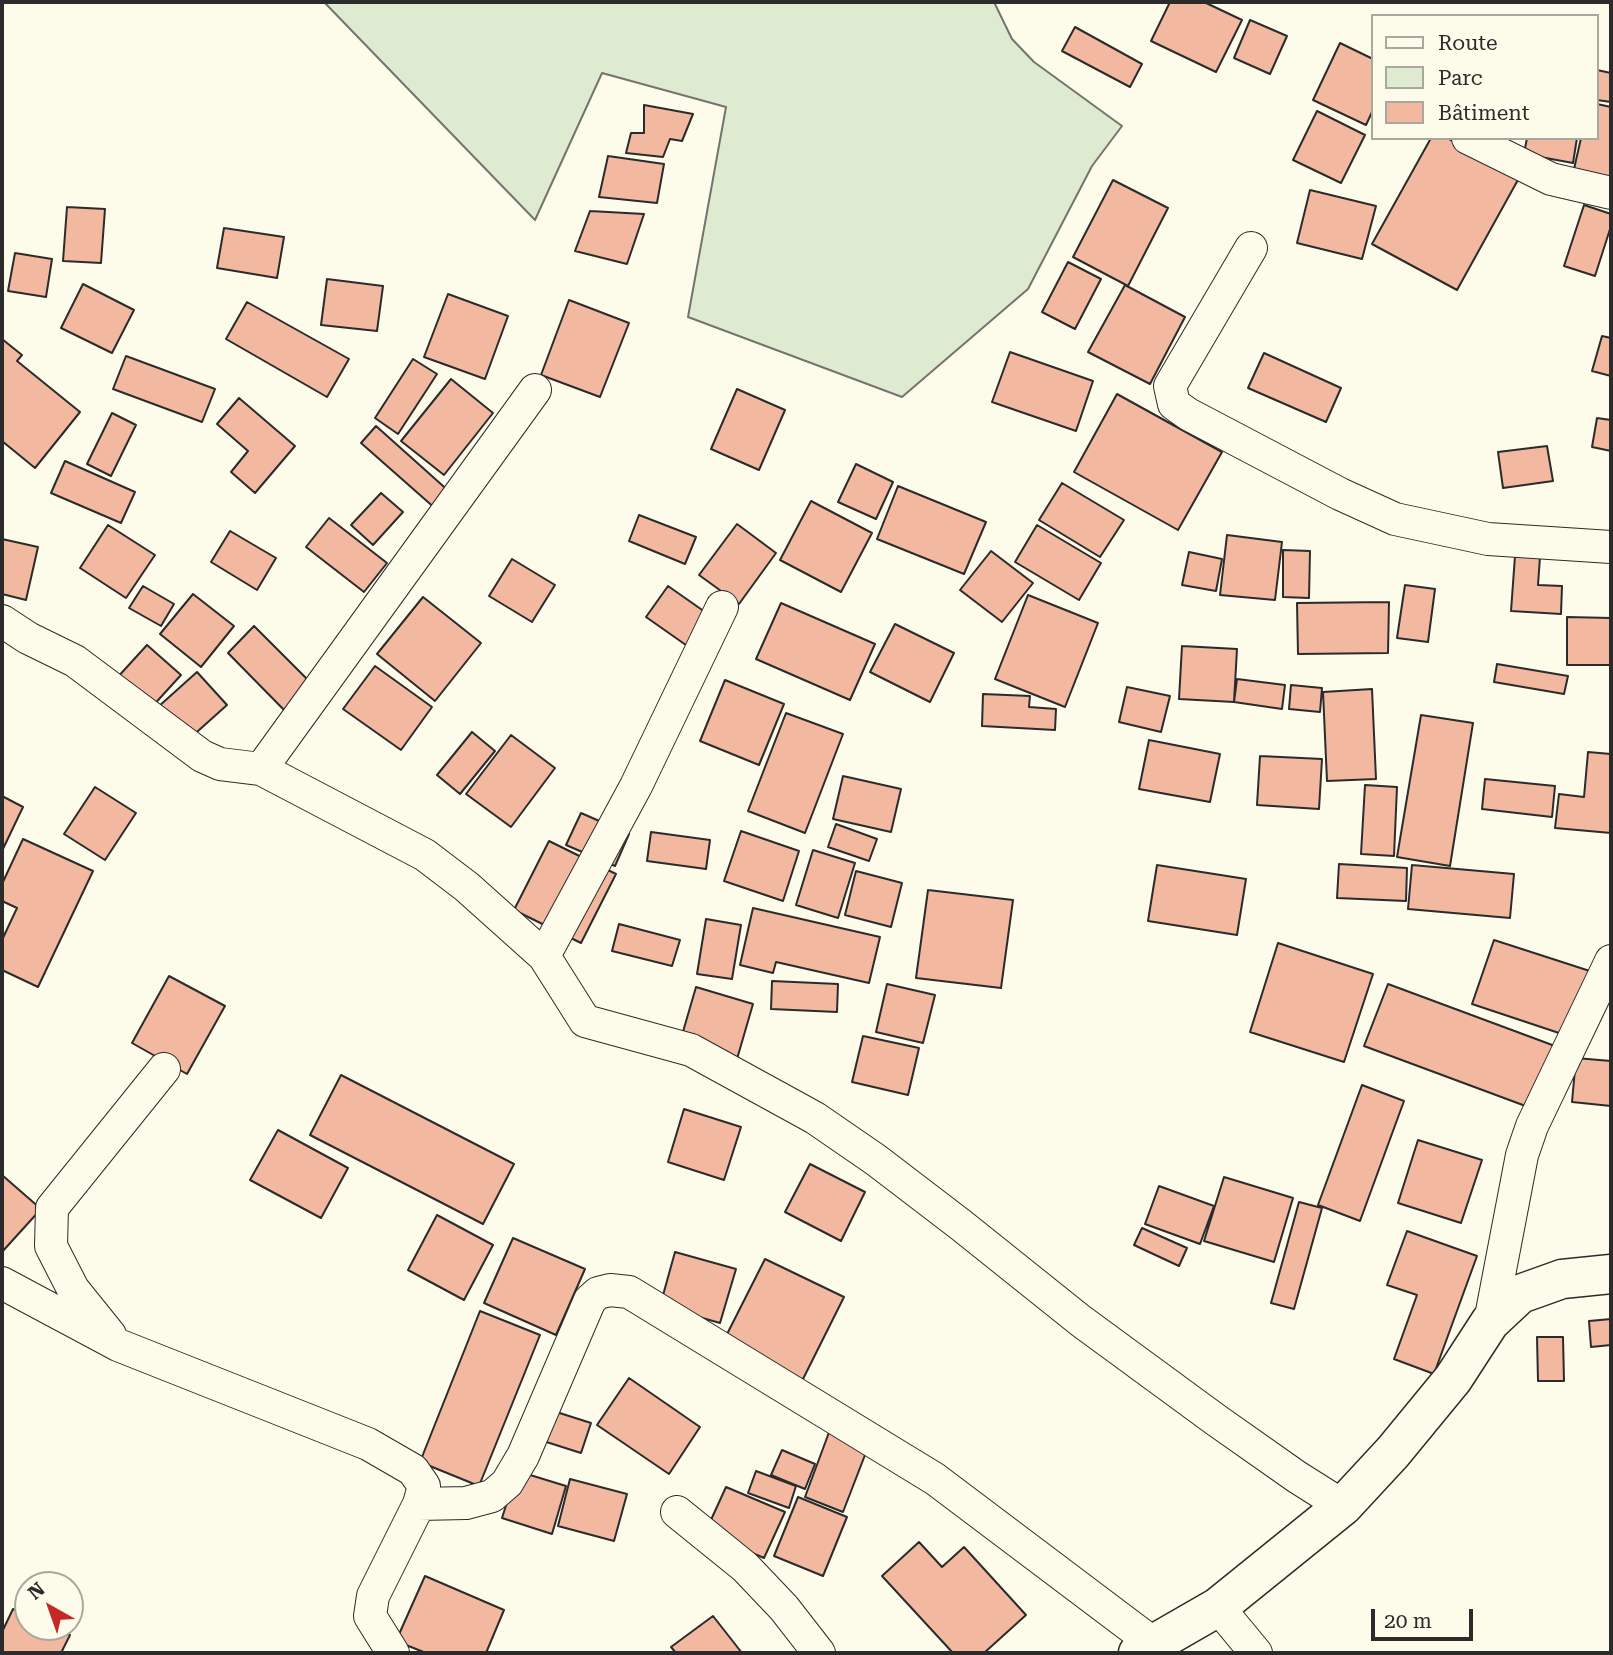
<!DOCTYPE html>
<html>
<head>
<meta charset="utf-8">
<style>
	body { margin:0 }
	#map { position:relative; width:1613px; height:1655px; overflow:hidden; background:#fdfbea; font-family:"Roboto Serif",serif }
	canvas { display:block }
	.frame { position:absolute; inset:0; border:4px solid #2b2b2b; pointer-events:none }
	.legend { position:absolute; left:1371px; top:14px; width:228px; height:126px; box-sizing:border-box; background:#fdfbea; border:2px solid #a9a89e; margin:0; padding:9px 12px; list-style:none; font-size:21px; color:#2b2b2b }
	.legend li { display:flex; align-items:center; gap:14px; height:35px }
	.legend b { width:35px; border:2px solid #a9a89e }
	.north { position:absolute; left:14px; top:1571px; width:70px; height:70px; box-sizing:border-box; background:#fdfbea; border:2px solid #a9a89e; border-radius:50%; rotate:320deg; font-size:19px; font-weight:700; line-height:28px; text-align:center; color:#2b2b2b }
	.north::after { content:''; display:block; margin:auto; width:24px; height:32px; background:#c62828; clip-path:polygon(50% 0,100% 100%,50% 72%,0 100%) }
	.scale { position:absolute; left:1371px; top:1609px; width:102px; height:32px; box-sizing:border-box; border:4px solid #2b2b2b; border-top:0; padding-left:9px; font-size:21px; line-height:24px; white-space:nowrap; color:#2b2b2b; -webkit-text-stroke:5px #fdfbea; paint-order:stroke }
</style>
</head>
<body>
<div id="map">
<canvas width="1613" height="1655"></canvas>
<div class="frame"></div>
<ul class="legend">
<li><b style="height:9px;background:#fdfbea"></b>Route</li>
<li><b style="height:19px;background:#deebd1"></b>Parc</li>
<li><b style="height:19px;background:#f2b8a0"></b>Bâtiment</li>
</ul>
<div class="north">N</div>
<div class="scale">20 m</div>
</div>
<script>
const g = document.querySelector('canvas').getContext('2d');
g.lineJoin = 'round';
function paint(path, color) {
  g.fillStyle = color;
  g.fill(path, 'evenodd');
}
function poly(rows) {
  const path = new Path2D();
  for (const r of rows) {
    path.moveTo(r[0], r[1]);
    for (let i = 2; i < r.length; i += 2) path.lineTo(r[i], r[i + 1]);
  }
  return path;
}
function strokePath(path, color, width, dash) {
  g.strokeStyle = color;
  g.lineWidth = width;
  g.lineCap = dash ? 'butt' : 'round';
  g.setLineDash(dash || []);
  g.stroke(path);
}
const green = poly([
	[324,2,994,2,1012,39,1034,62,1122,126,1092,166,1028,289,902,397,688,317,726,107,602,73,535,220,324,2]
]);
const building = poly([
	[1170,2,1204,2,1242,20,1216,72,1151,41,1170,2],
	[1250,20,1287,36,1270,74,1234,58,1250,20],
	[1075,27,1142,64,1130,87,1062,51,1075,27],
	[1340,43,1373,59,1373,110,1366,125,1313,100,1340,43],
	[1597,70,1611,73,1611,102,1597,100,1597,70],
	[1597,104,1611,107,1611,171,1607,186,1572,178,1581,138,1597,138,1597,104],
	[644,105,693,114,682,141,670,139,663,157,626,153,631,133,644,133,644,105],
	[1317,111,1365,135,1341,183,1293,160,1317,111],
	[1431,138,1447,138,1519,178,1457,290,1372,244,1431,138],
	[1527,138,1577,138,1573,163,1524,154,1527,138],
	[608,156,664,164,657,203,599,197,608,156],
	[1113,180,1168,208,1128,286,1073,257,1113,180],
	[1310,190,1376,206,1362,259,1297,243,1310,190],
	[1584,205,1611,214,1611,226,1595,276,1564,266,1584,205],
	[67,207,105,209,101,263,63,261,67,207],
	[590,211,644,214,627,264,575,251,590,211],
	[224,228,284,237,277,278,217,268,224,228],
	[15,253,52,259,46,297,8,291,15,253],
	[1068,262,1101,279,1075,329,1042,312,1068,262],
	[327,279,383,286,377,331,321,325,327,279],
	[83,284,134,310,112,353,61,328,83,284],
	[1125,285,1185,317,1150,384,1088,352,1125,285],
	[448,294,508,316,485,379,424,357,448,294],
	[569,300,629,323,600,397,541,375,569,300],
	[247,302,349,359,327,397,226,339,247,302],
	[1602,336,1611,338,1611,376,1592,371,1602,336],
	[2,339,22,355,17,361,80,412,35,468,2,441,2,339],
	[1010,352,1093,381,1076,431,992,402,1010,352],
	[1264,353,1341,388,1326,422,1248,388,1264,353],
	[126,356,215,389,202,422,113,389,126,356],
	[413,359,437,374,398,434,375,418,413,359],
	[451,379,493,413,444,475,401,441,451,379],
	[737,389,785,410,759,470,711,449,737,389],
	[1117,394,1222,452,1178,530,1074,472,1117,394],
	[239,398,295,446,255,493,231,472,248,451,217,424,239,398],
	[112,413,136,425,111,476,87,464,112,413],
	[1597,418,1611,420,1611,451,1592,447,1597,418],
	[376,426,452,494,437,510,361,443,376,426],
	[1547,446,1553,481,1503,488,1498,452,1547,446],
	[65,461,135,492,121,523,51,493,65,461],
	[856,464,893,482,876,519,838,502,856,464],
	[1062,483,1124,520,1100,557,1039,520,1062,483],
	[898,486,986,522,964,574,877,539,898,486],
	[381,493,403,512,373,545,351,525,381,493],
	[811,501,872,533,841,592,780,560,811,501],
	[639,515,696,537,685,564,629,541,639,515],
	[329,518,387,563,364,592,306,547,329,518],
	[737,524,776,553,739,604,699,575,737,524],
	[108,525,155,555,126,598,80,568,108,525],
	[1037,525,1101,563,1079,600,1015,562,1037,525],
	[230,531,276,558,257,590,211,562,230,531],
	[1227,535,1282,542,1275,600,1220,595,1227,535],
	[2,539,38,547,26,600,2,594,2,539],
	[1283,550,1310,551,1309,598,1283,597,1283,550],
	[991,551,1033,583,1002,622,960,590,991,551],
	[1189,552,1222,559,1216,591,1182,585,1189,552],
	[1515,556,1540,557,1538,585,1562,586,1561,614,1511,611,1515,556],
	[512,559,555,585,532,622,489,596,512,559],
	[1405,585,1435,589,1428,642,1397,638,1405,585],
	[143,586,174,604,161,626,129,608,143,586],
	[668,586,725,626,703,657,646,617,668,586],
	[193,594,234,626,201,667,160,634,193,594],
	[1028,595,1098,623,1065,707,995,679,1028,595],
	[423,597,481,643,435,701,377,654,423,597],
	[1389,602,1388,653,1298,654,1297,603,1389,602],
	[781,603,875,644,850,700,756,659,781,603],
	[1567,617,1611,618,1611,665,1567,665,1567,617],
	[895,624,954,653,930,702,870,672,895,624],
	[254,626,314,686,287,713,228,653,254,626],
	[147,645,181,675,150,709,116,679,147,645],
	[1182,646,1237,649,1234,702,1179,699,1182,646],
	[1497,664,1568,676,1564,694,1494,682,1497,664],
	[375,666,432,707,401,750,343,709,375,666],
	[197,672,227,705,188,740,158,707,197,672],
	[1237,679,1285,685,1282,709,1234,702,1237,679],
	[725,680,784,704,759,765,700,741,725,680],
	[1291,685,1322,688,1320,712,1289,709,1291,685],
	[1127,687,1170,696,1161,732,1119,722,1127,687],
	[1372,689,1376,779,1327,781,1323,692,1372,689],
	[983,694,1030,696,1029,707,1056,709,1055,730,982,726,983,694],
	[786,713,843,734,805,833,748,811,786,713],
	[1421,715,1473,723,1450,866,1397,857,1421,715],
	[472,732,495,751,460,794,437,775,472,732],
	[511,735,555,768,511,827,466,794,511,735],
	[1149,740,1220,754,1210,802,1139,789,1149,740],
	[1588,752,1611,754,1611,833,1555,828,1559,794,1584,797,1588,752],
	[1260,756,1322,759,1319,809,1257,805,1260,756],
	[843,776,901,789,891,832,833,819,843,776],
	[1485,779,1555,786,1552,817,1482,809,1485,779],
	[1365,785,1397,787,1394,856,1361,854,1365,785],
	[95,787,136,813,105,860,64,834,95,787],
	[2,796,23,807,2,851,2,796],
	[581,813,629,834,615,866,566,845,581,813],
	[836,824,877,839,869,861,828,847,836,824],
	[741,831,799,851,783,901,724,881,741,831],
	[651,832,710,840,706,869,647,861,651,832],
	[23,839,93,871,38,987,2,970,2,940,17,908,2,901,2,884,23,839],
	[549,841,616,874,581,943,514,910,549,841],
	[813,850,855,863,838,918,796,905,813,850],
	[1339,864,1407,868,1406,901,1337,898,1339,864],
	[1157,865,1246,879,1237,935,1148,921,1157,865],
	[1412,865,1514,874,1510,918,1408,909,1412,865],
	[856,871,902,883,891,927,845,915,856,871],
	[928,890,1013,900,1001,988,916,978,928,890],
	[753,908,880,937,869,983,776,962,773,973,740,965,753,908],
	[706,919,741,925,732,979,697,974,706,919],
	[619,924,680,940,672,966,612,951,619,924],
	[1494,940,1596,973,1574,1038,1472,1004,1494,940],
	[1278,943,1373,974,1344,1062,1250,1032,1278,943],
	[169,976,225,1006,187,1074,132,1043,169,976],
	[772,981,838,984,837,1012,771,1009,772,981],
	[887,984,935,995,923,1043,876,1032,887,984],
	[1388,984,1563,1049,1539,1111,1364,1046,1388,984],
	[696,987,753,1004,737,1059,680,1042,696,987],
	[863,1036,919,1048,908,1095,852,1082,863,1036],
	[1576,1058,1611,1061,1611,1106,1572,1102,1576,1058],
	[341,1075,514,1164,483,1224,310,1135,341,1075],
	[1362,1085,1404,1101,1360,1221,1318,1205,1362,1085],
	[684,1109,741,1127,724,1180,668,1162,684,1109],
	[278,1130,348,1168,321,1218,250,1180,278,1130],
	[1418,1140,1482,1160,1461,1223,1398,1203,1418,1140],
	[810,1164,865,1192,841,1241,785,1212,810,1164],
	[2,1175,41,1209,2,1252,2,1175],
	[1224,1177,1293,1198,1274,1262,1204,1241,1224,1177],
	[1159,1186,1214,1206,1200,1244,1145,1224,1159,1186],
	[1299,1202,1322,1208,1294,1309,1271,1303,1299,1202],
	[437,1215,493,1245,464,1300,408,1270,437,1215],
	[1142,1228,1187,1248,1179,1266,1134,1245,1142,1228],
	[1407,1231,1477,1256,1434,1374,1394,1359,1417,1295,1387,1285,1407,1231],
	[513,1238,585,1269,556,1335,484,1303,513,1238],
	[675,1252,736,1269,720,1323,660,1306,675,1252],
	[765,1259,844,1297,800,1385,721,1346,765,1259],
	[480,1311,540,1335,479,1486,420,1462,480,1311],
	[1611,1319,1611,1345,1591,1347,1589,1321,1611,1319],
	[1537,1337,1563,1337,1564,1381,1538,1381,1537,1337],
	[629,1378,700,1427,669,1474,597,1425,629,1378],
	[547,1409,591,1423,581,1453,537,1439,547,1409],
	[831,1427,870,1442,843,1512,805,1497,831,1427],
	[782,1450,815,1464,805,1489,771,1475,782,1450],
	[517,1471,566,1486,552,1534,502,1518,517,1471],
	[756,1471,796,1486,789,1508,748,1493,756,1471],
	[570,1479,627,1494,614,1541,558,1526,570,1479],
	[726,1487,785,1512,764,1558,705,1533,726,1487],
	[798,1497,847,1517,823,1576,774,1556,798,1497],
	[919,1542,942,1567,964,1547,1026,1615,984,1653,953,1653,882,1576,919,1542],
	[425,1576,504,1610,486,1653,426,1653,396,1641,425,1576],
	[13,1609,28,1616,28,1627,52,1627,70,1635,61,1653,2,1653,2,1632,13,1609],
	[713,1616,742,1653,676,1653,671,1647,713,1616]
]);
const street = poly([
	[1468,138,1551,179,1611,193],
	[1251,248,1170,386,1174,404,1188,414,1340,494,1395,519,1488,539,1611,547],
	[2,621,28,638,75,661,202,756,220,764,261,769,425,855,467,887,544,956,585,1021,691,1050,815,1118,876,1160,961,1225,1081,1321,1216,1420,1297,1477,1343,1506],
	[261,769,535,390],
	[544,956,636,786,722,607],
	[2,1283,118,1345,368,1444,413,1470,424,1486,419,1504,373,1596,370,1616,393,1653],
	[1490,1322,1522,1155,1532,1126,1611,961],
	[110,1335,73,1289,51,1246,52,1208,164,1069],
	[419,1504,466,1503,492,1496,507,1483,523,1456,590,1300,598,1293,610,1290,629,1292,935,1479,1154,1644],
	[677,1512,745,1567,784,1608,819,1653],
	[1218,1607,1256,1653]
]);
const secondary = poly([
	[1138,1653,1218,1607,1343,1506,1393,1452,1453,1379,1490,1322,1520,1294,1562,1279,1611,1274]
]);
paint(green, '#deebd1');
strokePath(green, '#74746e', 2);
paint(building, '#f2b8a0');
strokePath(building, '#2b2b2b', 2);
strokePath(street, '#2b2b2b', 34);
strokePath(secondary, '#2b2b2b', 41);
strokePath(street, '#fdfbea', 32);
strokePath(secondary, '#fdfbea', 38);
</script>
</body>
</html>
